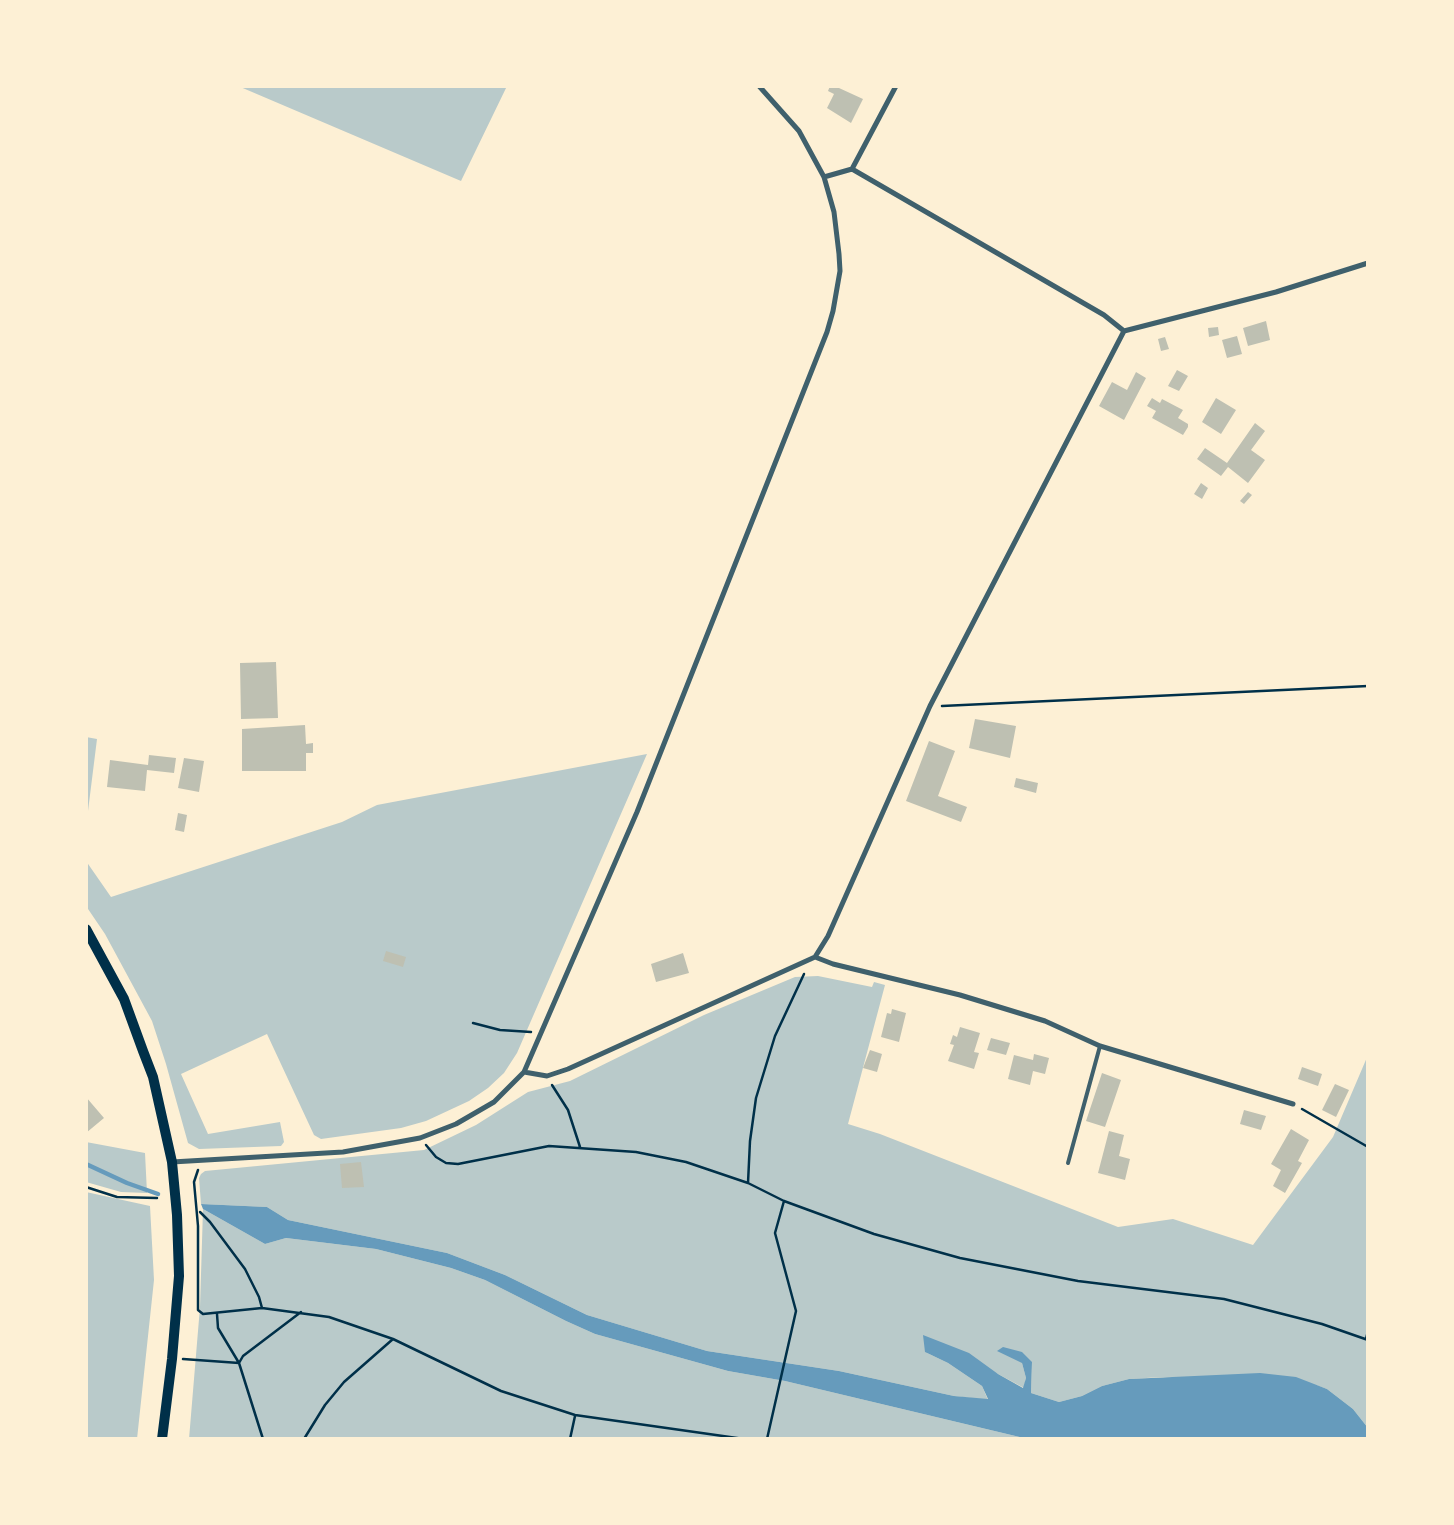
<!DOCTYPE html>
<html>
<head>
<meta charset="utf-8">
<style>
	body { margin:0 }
	#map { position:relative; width:1454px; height:1525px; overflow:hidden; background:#fdf0d5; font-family:Lora,serif }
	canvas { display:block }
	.frame { position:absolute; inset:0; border:88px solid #fdf0d5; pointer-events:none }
</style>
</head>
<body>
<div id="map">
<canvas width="1454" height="1525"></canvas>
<div class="frame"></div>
</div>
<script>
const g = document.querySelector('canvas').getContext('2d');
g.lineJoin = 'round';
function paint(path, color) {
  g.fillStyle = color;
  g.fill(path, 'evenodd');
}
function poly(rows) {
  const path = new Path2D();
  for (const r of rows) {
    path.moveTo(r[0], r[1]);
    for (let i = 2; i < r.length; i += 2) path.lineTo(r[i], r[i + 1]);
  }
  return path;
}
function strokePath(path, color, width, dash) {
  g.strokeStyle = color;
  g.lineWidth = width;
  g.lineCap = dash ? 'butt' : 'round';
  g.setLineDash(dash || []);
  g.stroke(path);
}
const green = poly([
	[238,86,507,86,461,181],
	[86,737,97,739,86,827],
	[647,754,517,1053,504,1073,488,1088,469,1101,426,1121,401,1128,321,1139,314,1135,267,1034,181,1074,208,1134,280,1122,284,1142,281,1146,199,1149,188,1143,166,1064,152,1021,105,934,86,906,86,861,111,897,342,822,377,805],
	[818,976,872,987,874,982,885,985,848,1124,880,1134,1118,1227,1173,1219,1253,1245,1333,1137,1368,1055,1368,1428,1353,1409,1327,1389,1316,1385,1163,1377,1129,1379,1102,1386,1082,1396,1059,1402,1031,1393,1032,1362,1022,1363,1026,1378,1024,1388,998,1374,925,1352,948,1363,982,1386,988,1400,954,1396,839,1371,707,1351,587,1315,505,1275,447,1253,288,1220,267,1207,201,1204,199,1178,201,1174,205,1171,424,1150,476,1125,528,1092,570,1081,704,1015,795,977],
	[86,1142,145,1153,147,1193,121,1192,86,1182],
	[86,1192,150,1206,154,1280,137,1439,86,1439],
	[203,1209,265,1244,286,1238,376,1249,451,1268,485,1280,566,1321,595,1334,728,1371,785,1381,1028,1439,189,1439,200,1307]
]);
const water = poly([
	[201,1204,267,1207,288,1220,447,1253,505,1275,587,1315,707,1351,839,1371,954,1396,988,1399,982,1386,948,1363,925,1352,923,1335,969,1353,998,1374,1023,1388,1026,1378,1022,1363,997,1351,1003,1347,1022,1352,1032,1362,1031,1393,1059,1402,1082,1396,1102,1386,1129,1379,1260,1373,1296,1377,1327,1389,1353,1409,1368,1428,1368,1439,1028,1439,785,1381,728,1371,595,1334,566,1321,485,1280,451,1268,376,1249,286,1238,265,1244,203,1209]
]);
const stream = poly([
	[86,1164,127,1183,158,1194]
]);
const building = poly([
	[830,86,840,86,839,88,863,99,851,123,827,108,834,94,828,91],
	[1266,321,1270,340,1248,346,1243,328],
	[1218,327,1219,335,1209,337,1208,328],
	[1237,336,1242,354,1227,358,1222,340],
	[1165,337,1169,349,1161,351,1158,339],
	[1177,370,1188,376,1179,391,1168,386],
	[1136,372,1146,378,1124,420,1099,406,1112,382,1127,390],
	[1152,398,1160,403,1162,399,1183,410,1178,418,1188,424,1188,427,1183,435,1152,418,1156,411,1147,406],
	[1216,398,1236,410,1221,434,1202,422],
	[1255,423,1265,431,1251,450,1265,460,1248,483,1228,467,1221,476,1197,459,1205,448,1227,463],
	[1201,483,1208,488,1202,499,1194,494],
	[1248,492,1252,495,1244,504,1240,501],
	[276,662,278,718,241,719,240,663],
	[975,719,1016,726,1010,758,969,748],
	[305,725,306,744,313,743,313,753,306,753,306,771,242,771,242,729],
	[929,741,955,751,938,796,967,807,961,822,906,801],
	[149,755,176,758,174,773,147,770,145,791,107,787,110,760,148,765],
	[184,758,204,761,199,792,178,788],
	[1016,778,1038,783,1036,793,1014,787],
	[178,813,187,815,184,832,175,830],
	[386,951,406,957,403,967,383,961],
	[683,953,689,973,656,982,651,964],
	[892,1009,906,1013,899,1042,881,1037,887,1013,891,1014],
	[960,1027,980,1033,974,1052,979,1053,974,1069,948,1061,954,1045,950,1044,953,1035,957,1037],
	[991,1038,1010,1043,1006,1055,987,1050],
	[870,1050,882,1054,877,1072,863,1068],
	[1034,1054,1049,1058,1045,1074,1033,1071,1030,1085,1008,1079,1014,1055,1033,1060],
	[1302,1067,1322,1074,1318,1086,1298,1079],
	[1102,1073,1121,1080,1105,1127,1086,1121],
	[1335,1084,1349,1090,1336,1117,1322,1110],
	[86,1097,104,1118,86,1133],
	[1244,1110,1266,1116,1261,1130,1240,1124],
	[1291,1129,1309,1140,1298,1161,1302,1163,1285,1193,1273,1186,1281,1170,1271,1164],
	[1109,1131,1124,1135,1119,1156,1130,1159,1125,1180,1098,1173],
	[361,1162,364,1187,342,1188,340,1164]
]);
const path = poly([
	[942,706,1368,686],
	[473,1023,500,1030,531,1032],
	[552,1085,568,1110,580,1147],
	[1302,1109,1368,1147],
	[426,1145,436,1157,446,1163,458,1164,549,1146,636,1152,686,1162,748,1183,784,1201,874,1234,960,1258,1078,1281,1224,1299,1322,1324,1368,1340],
	[198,1170,194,1182,198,1226,198,1310,203,1314,262,1308,329,1317,393,1339,501,1391,575,1415,744,1439],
	[748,1183,750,1141,756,1098,775,1036,804,974],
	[86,1187,117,1197,157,1198],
	[200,1212,210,1222,245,1269,259,1297,262,1308],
	[217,1314,218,1328,239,1363,263,1439],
	[1366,1339,1368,1331],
	[183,1359,239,1363,243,1356,301,1312],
	[304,1439,325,1405,344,1382,393,1339],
	[570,1439,575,1416],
	[767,1439,796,1311,775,1233,784,1201]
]);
const service = poly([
	[1068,1163,1100,1046]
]);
const minor = poly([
	[852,169,1104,315,1124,331],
	[824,177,852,169,896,86],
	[1124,331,1276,292,1368,263],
	[815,957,833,964,960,995,1045,1021,1100,1046,1293,1104],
	[524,1072,547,1076,568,1069,815,957,828,936,930,706,1124,331],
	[172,1162,343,1152,420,1138,456,1124,494,1102,524,1072,637,812,827,332,833,311,840,271,839,254,834,212,824,177,799,131,759,86]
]);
const secondary = poly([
	[86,929,124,999,143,1051,153,1077,172,1162,177,1215,179,1276,172,1359,162,1439]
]);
paint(green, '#b9caca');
paint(water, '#669bbc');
strokePath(stream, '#669bbc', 4.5);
paint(building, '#bec0b2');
strokePath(path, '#003049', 2.5);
strokePath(service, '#3f606c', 4);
strokePath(minor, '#3f606c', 5);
strokePath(secondary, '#003049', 10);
</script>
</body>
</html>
